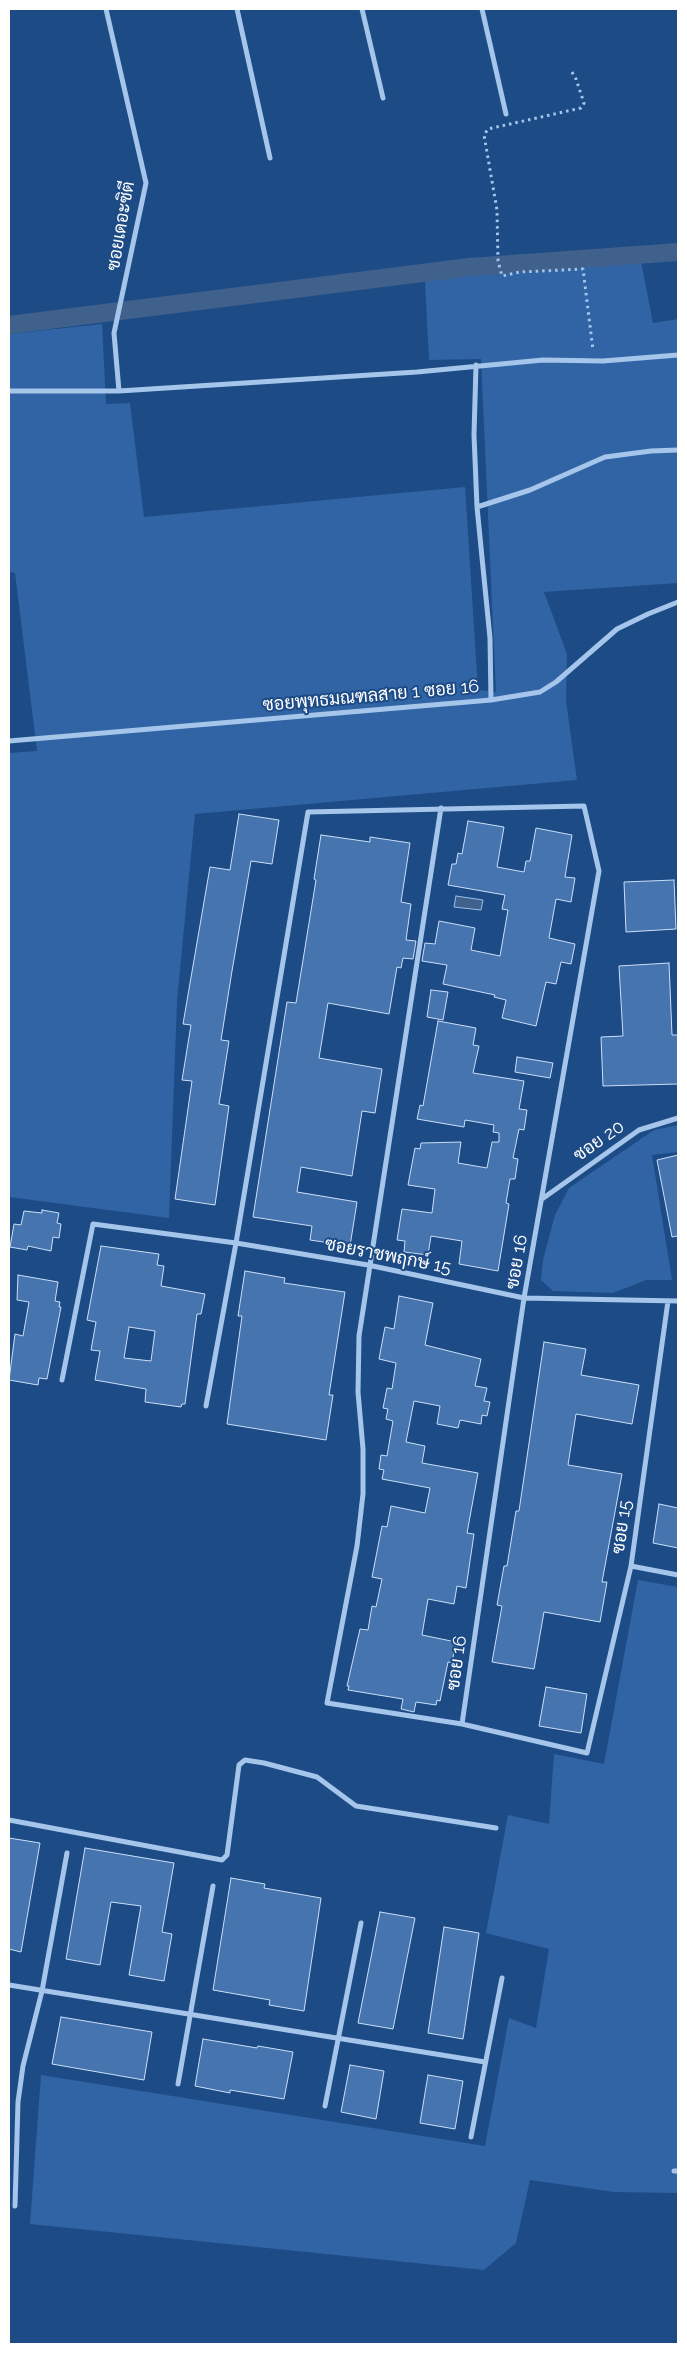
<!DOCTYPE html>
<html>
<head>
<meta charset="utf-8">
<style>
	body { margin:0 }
	#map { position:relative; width:687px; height:2353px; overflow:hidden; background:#1d4b86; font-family:Raleway,sans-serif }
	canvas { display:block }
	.frame { position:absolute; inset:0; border:10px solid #fff; pointer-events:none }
</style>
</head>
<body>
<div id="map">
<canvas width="687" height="2353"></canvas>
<div class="frame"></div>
</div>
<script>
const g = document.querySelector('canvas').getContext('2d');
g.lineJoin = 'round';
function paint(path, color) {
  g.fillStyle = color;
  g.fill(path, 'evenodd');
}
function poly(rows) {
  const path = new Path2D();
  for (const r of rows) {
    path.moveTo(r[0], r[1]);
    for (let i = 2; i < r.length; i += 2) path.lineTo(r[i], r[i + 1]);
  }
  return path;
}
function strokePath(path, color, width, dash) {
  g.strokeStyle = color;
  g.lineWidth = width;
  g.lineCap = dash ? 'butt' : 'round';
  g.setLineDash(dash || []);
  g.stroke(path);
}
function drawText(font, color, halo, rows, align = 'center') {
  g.font = font + ' Raleway,Sarabun,sans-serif';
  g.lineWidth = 4;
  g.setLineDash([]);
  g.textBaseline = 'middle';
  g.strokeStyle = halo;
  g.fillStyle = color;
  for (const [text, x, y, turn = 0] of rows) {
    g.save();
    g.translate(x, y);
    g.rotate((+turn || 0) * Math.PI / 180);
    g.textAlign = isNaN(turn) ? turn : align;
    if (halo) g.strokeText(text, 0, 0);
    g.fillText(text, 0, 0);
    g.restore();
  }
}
const green = poly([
	[641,261,653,323,678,319,678,583,544,592,567,654,566,701,577,780,195,814,177,1001,169,1218,9,1197,9,753,37,751,15,573,9,572,9,334,102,324,106,404,130,403,144,517,465,487,478,690,496,692,481,359,429,360,425,281,572,263],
	[678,1125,678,1152,652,1155,672,1280,646,1280,613,1293,553,1291,541,1280,543,1260,555,1215,569,1188,654,1130],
	[638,1580,678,1587,678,2193,614,2192,530,2180,516,2243,484,2270,30,2224,41,2075,485,2146,509,2018,536,2028,549,1949,486,1933,508,1815,549,1824,554,1754,604,1764]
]);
const water = poly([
	[456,896,483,900,481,910,454,907,456,896]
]);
const canal = poly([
	[9,325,470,267,678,252]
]);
const building = poly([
	[239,814,279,820,272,864,251,861,232,971,221,1040,229,1041,219,1104,229,1106,215,1205,175,1199,192,1081,182,1080,191,1025,183,1024,210,867,230,870,239,814],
	[468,821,504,827,497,867,524,872,526,861,530,861,536,828,572,835,565,877,575,878,571,902,556,899,549,938,575,944,571,964,561,962,556,984,546,982,536,1026,502,1018,506,1000,494,997,495,995,443,984,447,965,422,961,425,943,435,944,439,921,475,928,471,950,500,956,508,910,502,909,505,895,448,885,452,864,456,864,458,853,462,854,468,821],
	[321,835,370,842,370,837,410,843,401,902,411,904,406,940,416,941,413,959,403,958,401,968,397,967,389,1014,328,1003,319,1058,382,1069,375,1113,362,1111,352,1176,301,1167,297,1192,357,1202,350,1246,310,1240,312,1226,253,1217,287,1002,296,1003,316,880,314,879,321,835],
	[674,880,676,929,626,932,624,882,674,880],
	[669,963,672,1035,678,1035,678,1084,603,1086,601,1037,623,1036,619,966,669,963],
	[431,990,448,992,443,1020,427,1017,431,990],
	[438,1021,476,1028,473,1045,479,1046,473,1073,524,1081,519,1109,527,1110,524,1130,519,1129,513,1158,518,1159,515,1179,510,1179,506,1203,509,1204,498,1271,459,1264,462,1241,431,1236,428,1255,404,1252,405,1241,397,1240,402,1209,432,1213,435,1189,408,1185,415,1148,420,1149,421,1143,461,1142,458,1163,487,1168,492,1142,499,1142,499,1133,493,1132,494,1125,465,1120,464,1127,417,1119,420,1105,423,1106,438,1021],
	[517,1057,553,1063,550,1078,515,1072,517,1057],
	[678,1155,678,1236,672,1237,657,1160,678,1155],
	[42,1210,59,1213,57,1223,61,1224,59,1238,53,1237,51,1251,28,1246,27,1250,10,1247,14,1224,21,1225,24,1211,42,1213,42,1210],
	[101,1246,159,1254,157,1265,164,1266,161,1286,205,1294,201,1314,197,1314,185,1404,182,1404,181,1407,145,1402,146,1389,95,1380,100,1351,91,1350,96,1322,87,1320,101,1246],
	[129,1327,155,1331,151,1361,124,1358,129,1327],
	[245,1271,285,1278,284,1283,345,1292,329,1395,333,1395,326,1440,227,1424,242,1316,238,1316,245,1271],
	[18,1275,58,1282,55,1301,60,1302,59,1307,61,1307,47,1379,39,1378,38,1385,9,1380,15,1334,23,1336,29,1302,17,1300,18,1275],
	[399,1296,433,1303,425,1345,481,1359,475,1386,487,1388,484,1401,490,1402,487,1416,482,1415,481,1424,460,1420,458,1428,437,1424,440,1406,414,1401,406,1442,425,1446,422,1463,478,1473,467,1533,474,1534,466,1588,457,1586,454,1604,428,1599,422,1635,456,1642,452,1663,448,1662,440,1701,437,1700,436,1705,416,1702,414,1712,401,1709,403,1699,348,1690,349,1686,347,1686,360,1629,368,1630,372,1606,376,1607,382,1579,372,1577,382,1526,387,1527,391,1506,425,1513,430,1488,382,1479,384,1470,379,1469,381,1455,387,1456,393,1421,386,1419,388,1409,383,1408,387,1388,392,1389,396,1363,379,1359,385,1327,394,1329,399,1296],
	[544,1342,586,1349,581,1375,639,1385,632,1424,576,1414,568,1465,622,1474,602,1582,607,1582,600,1622,544,1612,534,1669,492,1662,502,1606,497,1605,504,1566,507,1566,516,1511,519,1511,544,1342],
	[659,1504,678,1508,678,1548,653,1543,659,1504],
	[546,1687,587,1694,581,1733,539,1726,546,1687],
	[9,1838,40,1843,21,1952,9,1949,9,1838],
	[85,1848,174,1863,162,1932,172,1934,164,1981,129,1975,141,1906,111,1902,100,1965,66,1959,85,1848],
	[231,1878,265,1884,264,1888,321,1898,304,2011,269,2005,270,2000,213,1990,231,1878],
	[380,1912,415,1918,393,2029,358,2023,380,1912],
	[444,1927,479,1933,463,2039,428,2033,444,1927],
	[61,2017,152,2032,144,2080,52,2064,61,2017],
	[203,2039,257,2048,258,2046,293,2052,284,2099,230,2090,230,2093,195,2086,203,2039],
	[350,2065,384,2071,376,2119,341,2112,350,2065],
	[428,2075,463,2081,455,2129,420,2123,428,2075]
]);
const path = poly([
	[572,72,576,79,584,103,581,108,488,129,484,135,497,210,498,261,502,276,520,272,583,269,593,350]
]);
const minor = poly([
	[106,9,146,183,114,333,119,391],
	[237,9,270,158],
	[362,9,383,98],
	[482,9,506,114],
	[9,391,119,391,417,372,543,360,603,361,678,355],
	[477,507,530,490,605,457,651,451,678,450],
	[491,700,540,692,556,682,617,629,648,614,678,602],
	[9,741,491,700,490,638,477,507,474,435,476,365],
	[441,808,359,1336,358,1392,363,1449,363,1494,357,1546,327,1703,462,1724,587,1753,631,1566,668,1301],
	[542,1199,639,1130,678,1118],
	[62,1380,93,1224,236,1243,368,1265,524,1298,678,1301],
	[206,1406,236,1243,308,812,584,806,599,871,524,1298,462,1724],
	[631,1566,678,1575],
	[9,1820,222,1860,227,1855,239,1765,245,1760,264,1763,317,1777,356,1806,496,1828],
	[9,1985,485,2062],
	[178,2084,213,1886],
	[325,2106,361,1923],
	[471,2137,502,1978],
	[674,2171,678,2171],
	[15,2206,18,2102,23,2066,42,1991,67,1853]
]);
const streetNames = [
	["ซอยเดอะซิตี",121,226,-80],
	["ซอยพุทธมณฑลสาย 1 ซอย 16",371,696,-5],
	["ซอย 20",599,1141,-35],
	["ซอยราชพฤกษ์ 15",388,1256,11],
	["ซอย 16",517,1262,-80],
	["ซอย 15",622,1527,-82],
	["ซอย 16",457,1663,-82]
];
paint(green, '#3164a4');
paint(water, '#40618c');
strokePath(water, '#99c0ed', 1);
strokePath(canal, '#40618c', 18);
paint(building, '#4574af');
strokePath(building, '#cbdff8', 1);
strokePath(path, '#a6c5eb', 3, [2.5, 4]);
strokePath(minor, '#a6c5eb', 5);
drawText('18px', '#fff', '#1d4b86', streetNames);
</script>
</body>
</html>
